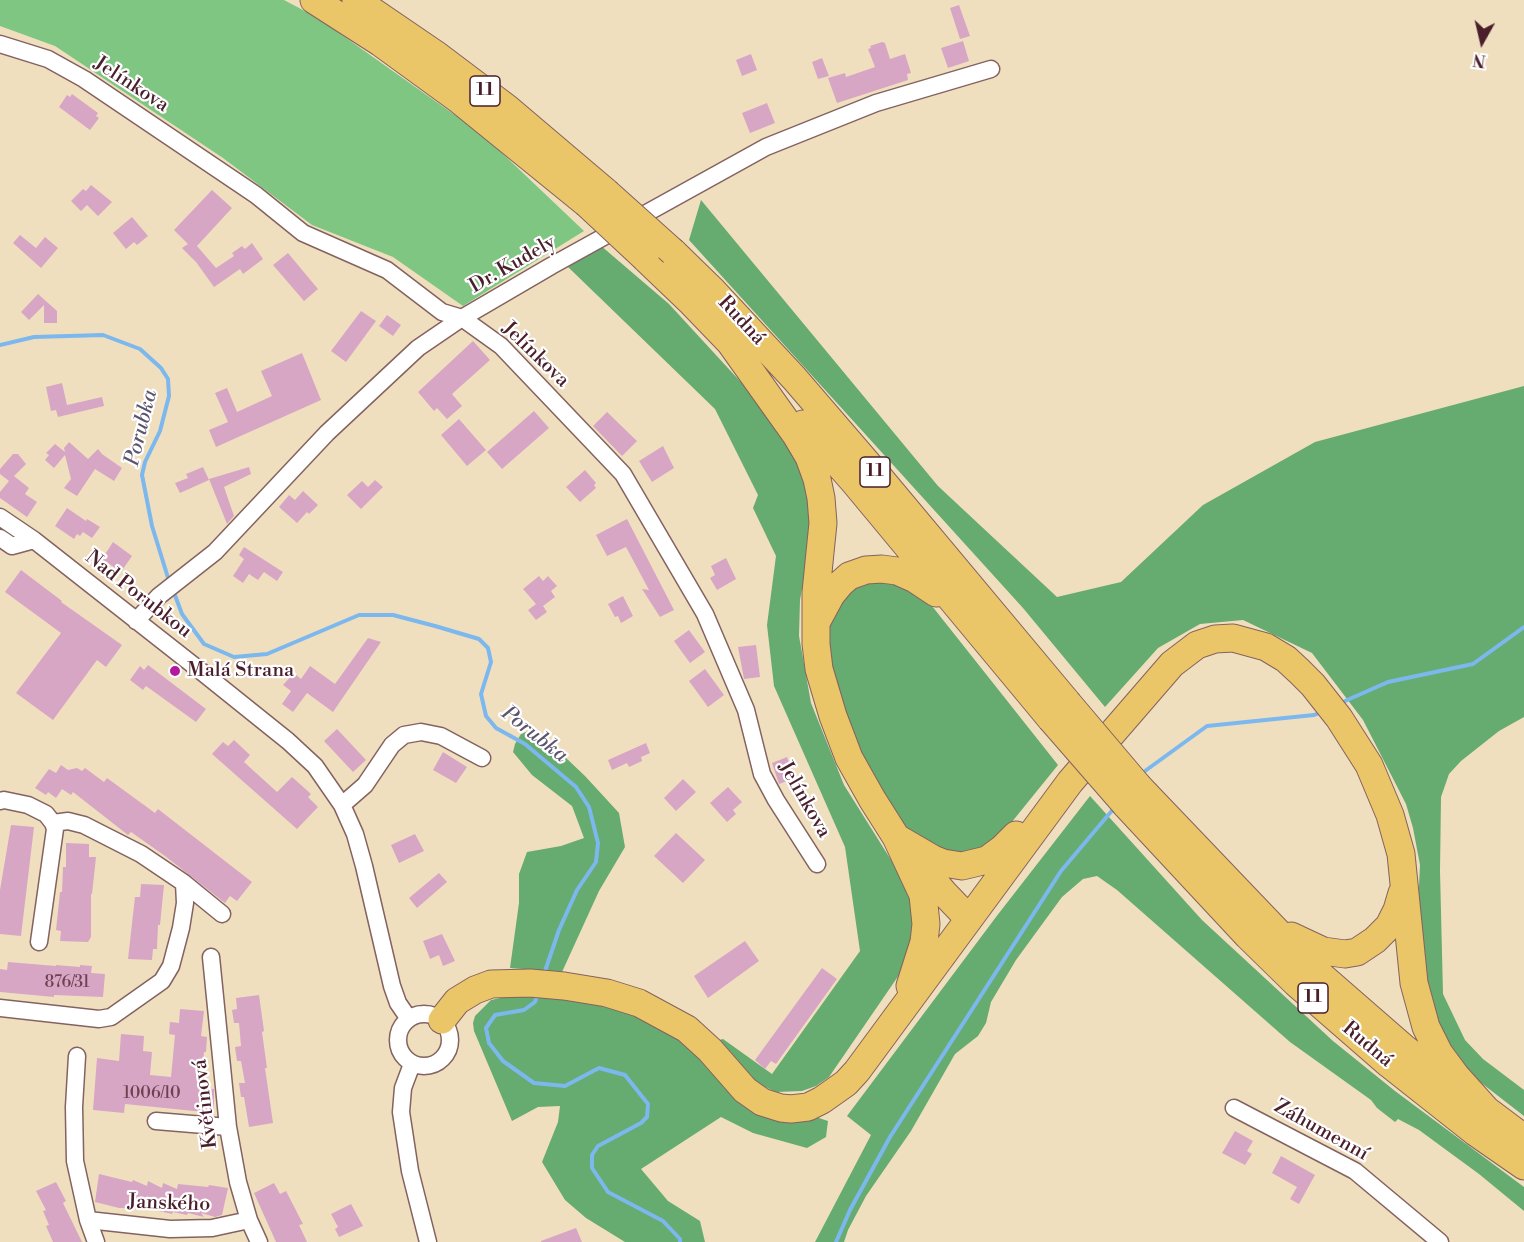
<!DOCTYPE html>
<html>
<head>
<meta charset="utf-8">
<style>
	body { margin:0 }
	#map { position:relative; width:1524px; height:1242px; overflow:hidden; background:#f0dfbf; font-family:"Libre Bodoni",serif }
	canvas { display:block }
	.north { position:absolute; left:1452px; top:12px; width:60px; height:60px; -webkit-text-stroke:4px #fff; paint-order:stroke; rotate:188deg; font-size:16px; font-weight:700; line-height:24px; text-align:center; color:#4a1f2b }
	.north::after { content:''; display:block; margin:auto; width:21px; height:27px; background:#4a1f2b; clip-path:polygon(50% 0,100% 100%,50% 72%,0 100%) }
</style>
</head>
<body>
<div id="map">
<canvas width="1524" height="1242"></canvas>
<div class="north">N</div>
</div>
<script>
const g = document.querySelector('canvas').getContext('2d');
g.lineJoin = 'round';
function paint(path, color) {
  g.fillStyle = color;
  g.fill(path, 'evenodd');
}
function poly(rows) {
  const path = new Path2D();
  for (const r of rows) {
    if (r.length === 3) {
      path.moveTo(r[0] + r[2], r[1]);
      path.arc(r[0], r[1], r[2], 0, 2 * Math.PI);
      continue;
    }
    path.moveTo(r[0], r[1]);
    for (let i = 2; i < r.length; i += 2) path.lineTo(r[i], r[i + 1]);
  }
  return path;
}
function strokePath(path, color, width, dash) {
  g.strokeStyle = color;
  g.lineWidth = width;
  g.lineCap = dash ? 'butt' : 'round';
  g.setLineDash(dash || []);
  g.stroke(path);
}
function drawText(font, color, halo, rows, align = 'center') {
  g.font = font + ' "Libre Bodoni",serif';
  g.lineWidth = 4.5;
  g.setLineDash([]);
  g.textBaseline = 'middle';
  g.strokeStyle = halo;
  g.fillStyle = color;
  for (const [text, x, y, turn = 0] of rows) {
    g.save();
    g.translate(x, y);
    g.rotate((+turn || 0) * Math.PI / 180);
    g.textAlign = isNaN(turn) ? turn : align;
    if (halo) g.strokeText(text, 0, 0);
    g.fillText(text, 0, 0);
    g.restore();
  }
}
const green = poly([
	[0,0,284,0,318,18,483,135,584,231,463,306,393,257,312,225,223,158,55,46,0,26]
]);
const forest = poly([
	[701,200,938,486,1057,597,1121,582,1203,505,1315,442,1524,386,1524,717,1499,731,1461,761,1449,774,1441,797,1440,871,1443,994,1465,1040,1483,1059,1524,1090,1524,1116,1471,1075,1445,1043,1431,1019,1418,906,1420,865,1413,828,1406,804,1363,720,1312,653,1243,620,1200,624,1158,648,1105,707,1023,608,689,240],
	[600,245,669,304,750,392,787,438,810,486,814,523,800,600,799,636,811,703,844,785,903,879,914,906,915,932,909,953,899,975,829,1077,816,1086,802,1091,776,1092,761,1085,751,1079,716,1041,723,1039,772,1074,860,951,845,847,774,686,767,625,776,556,753,508,758,495,715,409,568,267],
	[876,577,917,590,932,606,1058,765,994,844,955,857,908,831,893,811,860,755,840,699,829,650,830,621,848,587],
	[531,730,546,739,585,776,619,813,625,847,599,891,562,972,510,968,519,903,519,874,527,852,561,846,584,838,572,806,532,775,513,752,515,744,521,734],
	[1090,796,1202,920,1333,1041,1395,1091,1524,1187,1524,1211,1479,1174,1419,1130,1398,1119,1395,1122,1377,1108,1371,1100,1290,1042,1117,890,1097,876,1083,879,1062,897,1016,960,991,1002,986,1023,978,1036,955,1054,911,1131,866,1196,848,1230,844,1242,815,1242,871,1135,847,1116,996,917],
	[510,996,586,999,639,1016,676,1034,709,1063,816,1117,828,1121,826,1137,807,1148,753,1133,721,1117,641,1169,668,1201,700,1221,705,1242,625,1242,586,1218,565,1200,542,1162,558,1122,560,1106,538,1107,512,1121,474,1031,473,1023,475,1016,491,1000]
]);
const stream = poly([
	[0,345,34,337,103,335,140,349,161,368,168,379,169,396,160,431,145,462,142,475,152,526,169,581],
	[173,590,182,614,204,644,234,657,267,654,359,615,393,615,435,626,479,639,488,648,491,662,481,694,486,716,496,728,525,744,576,787,589,807,598,843,596,862,577,890,559,930,544,974],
	[1345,701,1388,682,1473,664,1524,627],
	[1141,776,1145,771,1207,726,1314,715,1322,712],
	[538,993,535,1002,524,1010,495,1015,486,1028,489,1043,503,1061,534,1083,565,1086,599,1068,625,1075,648,1104,647,1117,641,1123,598,1146,592,1155,592,1168,608,1192,663,1221,680,1239,680,1242],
	[836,1242,850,1210,890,1137,1061,871,1115,807]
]);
const building = poly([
	[959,5,970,36,960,39,950,8],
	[963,41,969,61,948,68,941,48],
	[882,42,885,43,890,59,905,54,911,73,907,74,908,80,837,103,828,78,845,73,846,77,875,67,868,49,871,48,870,46],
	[751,54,757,70,742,76,736,60],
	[822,58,829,76,818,79,812,62],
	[72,94,98,113,96,116,99,118,90,130,59,107,67,95,70,97],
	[767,103,775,123,750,133,742,113],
	[91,185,112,202,98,216,87,205,81,211,71,201,83,189,86,191],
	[212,190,232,208,197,246,216,268,234,256,232,253,242,246,245,249,252,243,263,259,243,274,240,269,214,287,196,262,182,248,188,244,174,230],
	[132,217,148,236,137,245,134,242,126,249,113,233],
	[20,235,36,248,45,237,58,248,41,268,13,243],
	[288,253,318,289,304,301,273,265],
	[38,294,57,311,57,323,44,323,44,305,29,320,21,312],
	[361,311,376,321,346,362,331,351],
	[387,315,401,325,393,336,379,326],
	[473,341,490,360,452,394,462,406,447,419,437,408,434,411,418,392],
	[302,353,321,400,216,447,209,430,228,422,215,393,227,388,237,412,272,396,261,371],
	[62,383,67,405,102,397,104,406,58,417,56,410,51,411,46,387],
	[534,411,549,428,502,469,487,452],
	[607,412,637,441,622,456,593,426],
	[459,419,486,450,467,466,441,435],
	[69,442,88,459,98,449,102,454,122,468,114,481,95,469,77,496,64,488,71,479,65,455,54,468,45,460,49,455,46,453,55,444,65,452,64,448],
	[663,446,674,468,652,482,639,461],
	[13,454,18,454,26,464,14,476,29,488,25,494,37,502,27,517,0,498,0,492,9,481,0,474,0,469],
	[203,467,209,480,180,493,175,483,188,478,186,474],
	[249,467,251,474,224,487,234,516,227,524,209,479],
	[585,470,596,483,594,485,596,488,580,502,566,487],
	[375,480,383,487,361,509,347,495,362,481,368,487],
	[303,491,318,505,309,514,307,512,297,523,279,507,289,495,295,500],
	[67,508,86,521,87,519,100,527,92,538,83,532,80,536,77,534,74,539,55,526],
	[627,519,674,610,660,617,642,589,649,590,626,547,607,556,596,535],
	[113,542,132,556,121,572,102,559],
	[244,547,283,572,277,581,264,572,258,580,249,574,243,583,233,576,244,559,239,555],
	[726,558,736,579,717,590,710,578,715,575,711,566],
	[21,570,62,601,61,602,122,645,106,667,97,660,53,720,16,693,61,633,5,592],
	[539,576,543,581,548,576,557,586,551,591,555,597,543,606,547,612,536,620,528,610,536,604,523,589],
	[623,596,633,616,621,623,618,616,615,617,608,604],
	[689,630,705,652,690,663,674,641],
	[368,638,381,642,333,712,307,693,293,712,282,704,291,691,283,685,294,673,301,679,310,666,335,684],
	[756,645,760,677,744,679,738,647],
	[148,665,206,709,196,722,146,686,143,690,130,680,140,666,144,670],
	[705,669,724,695,708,707,689,681],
	[337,729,366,760,353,772,324,741],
	[234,740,250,755,244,762,277,792,292,777,311,794,308,797,318,807,297,829,212,754,223,742,228,746],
	[646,743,650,753,641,757,642,761,629,767,627,763,612,770,608,760],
	[443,752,467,767,456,783,433,770],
	[787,757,795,778,779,784,772,763],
	[61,765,68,770,77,768,82,771,85,768,104,782,107,778,155,813,158,809,252,882,237,901,230,896,225,903,165,856,131,832,128,835,73,792,71,795,62,789,56,798,48,792,46,795,35,788,49,769,56,773],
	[683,779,696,792,676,811,664,798],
	[728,787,742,802,733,810,736,814,727,822,710,803],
	[11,825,34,827,21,936,0,934,0,890],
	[676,833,705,860,683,883,654,856],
	[415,834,424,851,399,863,391,845],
	[66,843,89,844,89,857,96,857,92,894,91,894,91,937,88,942,60,941,61,931,56,930,60,892,62,892,63,867,66,867],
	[439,873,447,882,417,908,409,898],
	[141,884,164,885,160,925,158,925,157,949,153,949,152,960,128,959,135,897,140,897],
	[442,934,455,961,443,966,439,955,430,959,423,941],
	[745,941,759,961,708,998,694,976],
	[8,962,56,966,56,965,80,967,80,965,92,966,91,973,105,974,103,997,54,995,54,997,0,992,0,969,7,970],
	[822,968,837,979,776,1064,771,1061,765,1069,755,1060],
	[259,995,264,1031,262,1032,267,1068,265,1068,273,1123,249,1127,244,1097,241,1097,239,1083,245,1083,241,1061,237,1061,235,1047,241,1046,239,1023,234,1023,232,1010,237,1009,236,998],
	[180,1009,204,1011,201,1036,207,1037,206,1052,204,1052,202,1088,214,1089,214,1113,125,1104,124,1113,93,1110,97,1058,119,1061,121,1034,144,1036,143,1051,152,1052,150,1075,171,1077,175,1035,169,1034,170,1022,179,1023],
	[1235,1131,1253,1141,1247,1151,1252,1154,1245,1165,1222,1153],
	[1281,1156,1315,1175,1299,1204,1290,1199,1297,1187,1272,1173],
	[99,1174,132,1182,133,1180,147,1186,148,1181,162,1188,163,1183,177,1189,178,1184,208,1187,209,1185,228,1188,222,1215,215,1217,201,1213,204,1217,188,1213,187,1215,173,1212,172,1214,150,1209,119,1208,95,1202],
	[56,1182,66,1201,63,1203,82,1242,53,1242,46,1226,49,1225,43,1211,46,1210,36,1191],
	[274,1183,280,1194,286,1191,303,1224,299,1225,307,1242,276,1242,254,1193],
	[351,1204,363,1226,339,1237,335,1229,338,1227,331,1214],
	[576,1228,582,1242,541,1242,541,1241]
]);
const minor = poly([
	[0,44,48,59,84,79,256,195,303,233,387,270,442,312,462,318,501,346,623,474,705,614,746,710,762,774,776,800,817,864],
	[0,517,34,540,202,672,288,741,315,766,342,805,355,834,364,866,392,986,398,1003,409,1019],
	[0,538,12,546,34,540],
	[136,621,159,596,215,552,327,433,418,348,462,318,551,266,766,147,876,103,991,69],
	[0,801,4,800,28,805,46,814,53,823,68,821,84,825,141,854,184,883,185,903,181,928,171,966,162,981,111,1017,99,1019,0,1008],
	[342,805,365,785,392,745,404,735,421,732,441,736,482,758],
	[184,883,222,914],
	[39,942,55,829,53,823],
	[211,957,228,1127,238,1182,249,1220,259,1242],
	[424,1040,26],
	[77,1056,74,1107,75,1161,88,1220,96,1242],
	[412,1064,403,1088,401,1112,410,1171,428,1242],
	[1234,1108,1355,1171,1440,1242],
	[156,1121,228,1127],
	[88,1220,170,1229,212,1228,249,1220]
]);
const trunk = poly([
	[314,0,381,43,458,99,586,203],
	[356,0,438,56,507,108,606,192],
	[673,252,713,291,794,378,874,471,1067,702],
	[645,258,690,301,742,355],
	[729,341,796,435,809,457,817,479,821,498,823,523,816,592,816,644,819,669,833,716,849,758,872,799,896,837,923,895,926,924,924,942,910,986],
	[803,424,855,483,1051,719],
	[818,619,831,595,840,584,849,576,866,570,882,569,897,571,915,579,936,593],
	[1139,787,1311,967,1404,1048,1524,1138],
	[1125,804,1248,936,1296,983,1389,1064,1475,1132,1524,1166],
	[897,838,933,859,943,863,962,866,987,860,1002,849,1016,835],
	[918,863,944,893,968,918],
	[1291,936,1323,951,1345,954,1357,952,1375,940,1389,926,1397,910,1402,893],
	[442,1020,457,1001,475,990,491,984,530,983,564,986,607,993,639,1003,687,1029,710,1050,745,1090,762,1102,781,1108,791,1109,808,1107,822,1100,846,1083,857,1071,1070,782,1172,664,1197,645,1215,639,1233,638,1266,647,1286,659,1299,671,1313,685,1339,718,1369,765,1390,815,1401,854,1414,983,1426,1027,1439,1053,1456,1076,1491,1115]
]);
const trunkBridge = poly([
	[606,192,673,252],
	[586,203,645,258],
	[1067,702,1139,787],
	[1051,719,1125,804]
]);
const markers = [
	[175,671,6,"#b5179e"]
];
const numberNames = [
	["876/31",67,983],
	["1006/10",152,1094]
];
const shields = [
	[485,91,30],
	[875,472,30],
	[1313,998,30]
];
const shieldNames = [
	["11",485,91],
	["11",875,472],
	["11",1313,998]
];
const streetNames = [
	["Jelínkova",131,85,33],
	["Dr. Kudely",513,265,-30],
	["Rudná",741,321,47],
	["Jelínkova",535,355,44],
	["Nad Porubkou",138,595,38],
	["Jelínkova",804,800,60],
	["Rudná",1367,1045,40],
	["Květinová",206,1104,-97],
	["Záhumenní",1321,1131,29],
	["Janského",169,1204,2]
];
const poiNames = [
	["Malá Strana",187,671]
];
const waterNames = [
	["Porubka",142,428,-76],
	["Porubka",534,735,38]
];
paint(green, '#7ec682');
paint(forest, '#66ab70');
strokePath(stream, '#7cb8ee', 4);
paint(building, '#d7a6c5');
strokePath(minor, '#84625f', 19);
strokePath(trunk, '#84625f', 29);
strokePath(minor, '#fff', 16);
strokePath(trunk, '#ebc669', 27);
strokePath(trunkBridge, '#84625f', 29, []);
strokePath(trunkBridge, '#ebc669', 27);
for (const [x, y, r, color] of markers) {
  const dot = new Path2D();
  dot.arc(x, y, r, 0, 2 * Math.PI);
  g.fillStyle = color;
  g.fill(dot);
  strokePath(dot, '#fff', 2);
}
drawText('16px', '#6d4152', null, numberNames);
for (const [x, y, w] of shields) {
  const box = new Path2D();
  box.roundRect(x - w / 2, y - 15, w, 30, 4.5);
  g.fillStyle = '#fff';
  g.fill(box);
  strokePath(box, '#4a1f2b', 1.5);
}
drawText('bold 18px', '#4a1f2b', null, shieldNames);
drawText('20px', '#4a1f2b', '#fff', streetNames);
drawText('20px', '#4a1f2b', '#fff', poiNames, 'left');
drawText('italic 21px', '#5c556f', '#fff', waterNames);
</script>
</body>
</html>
